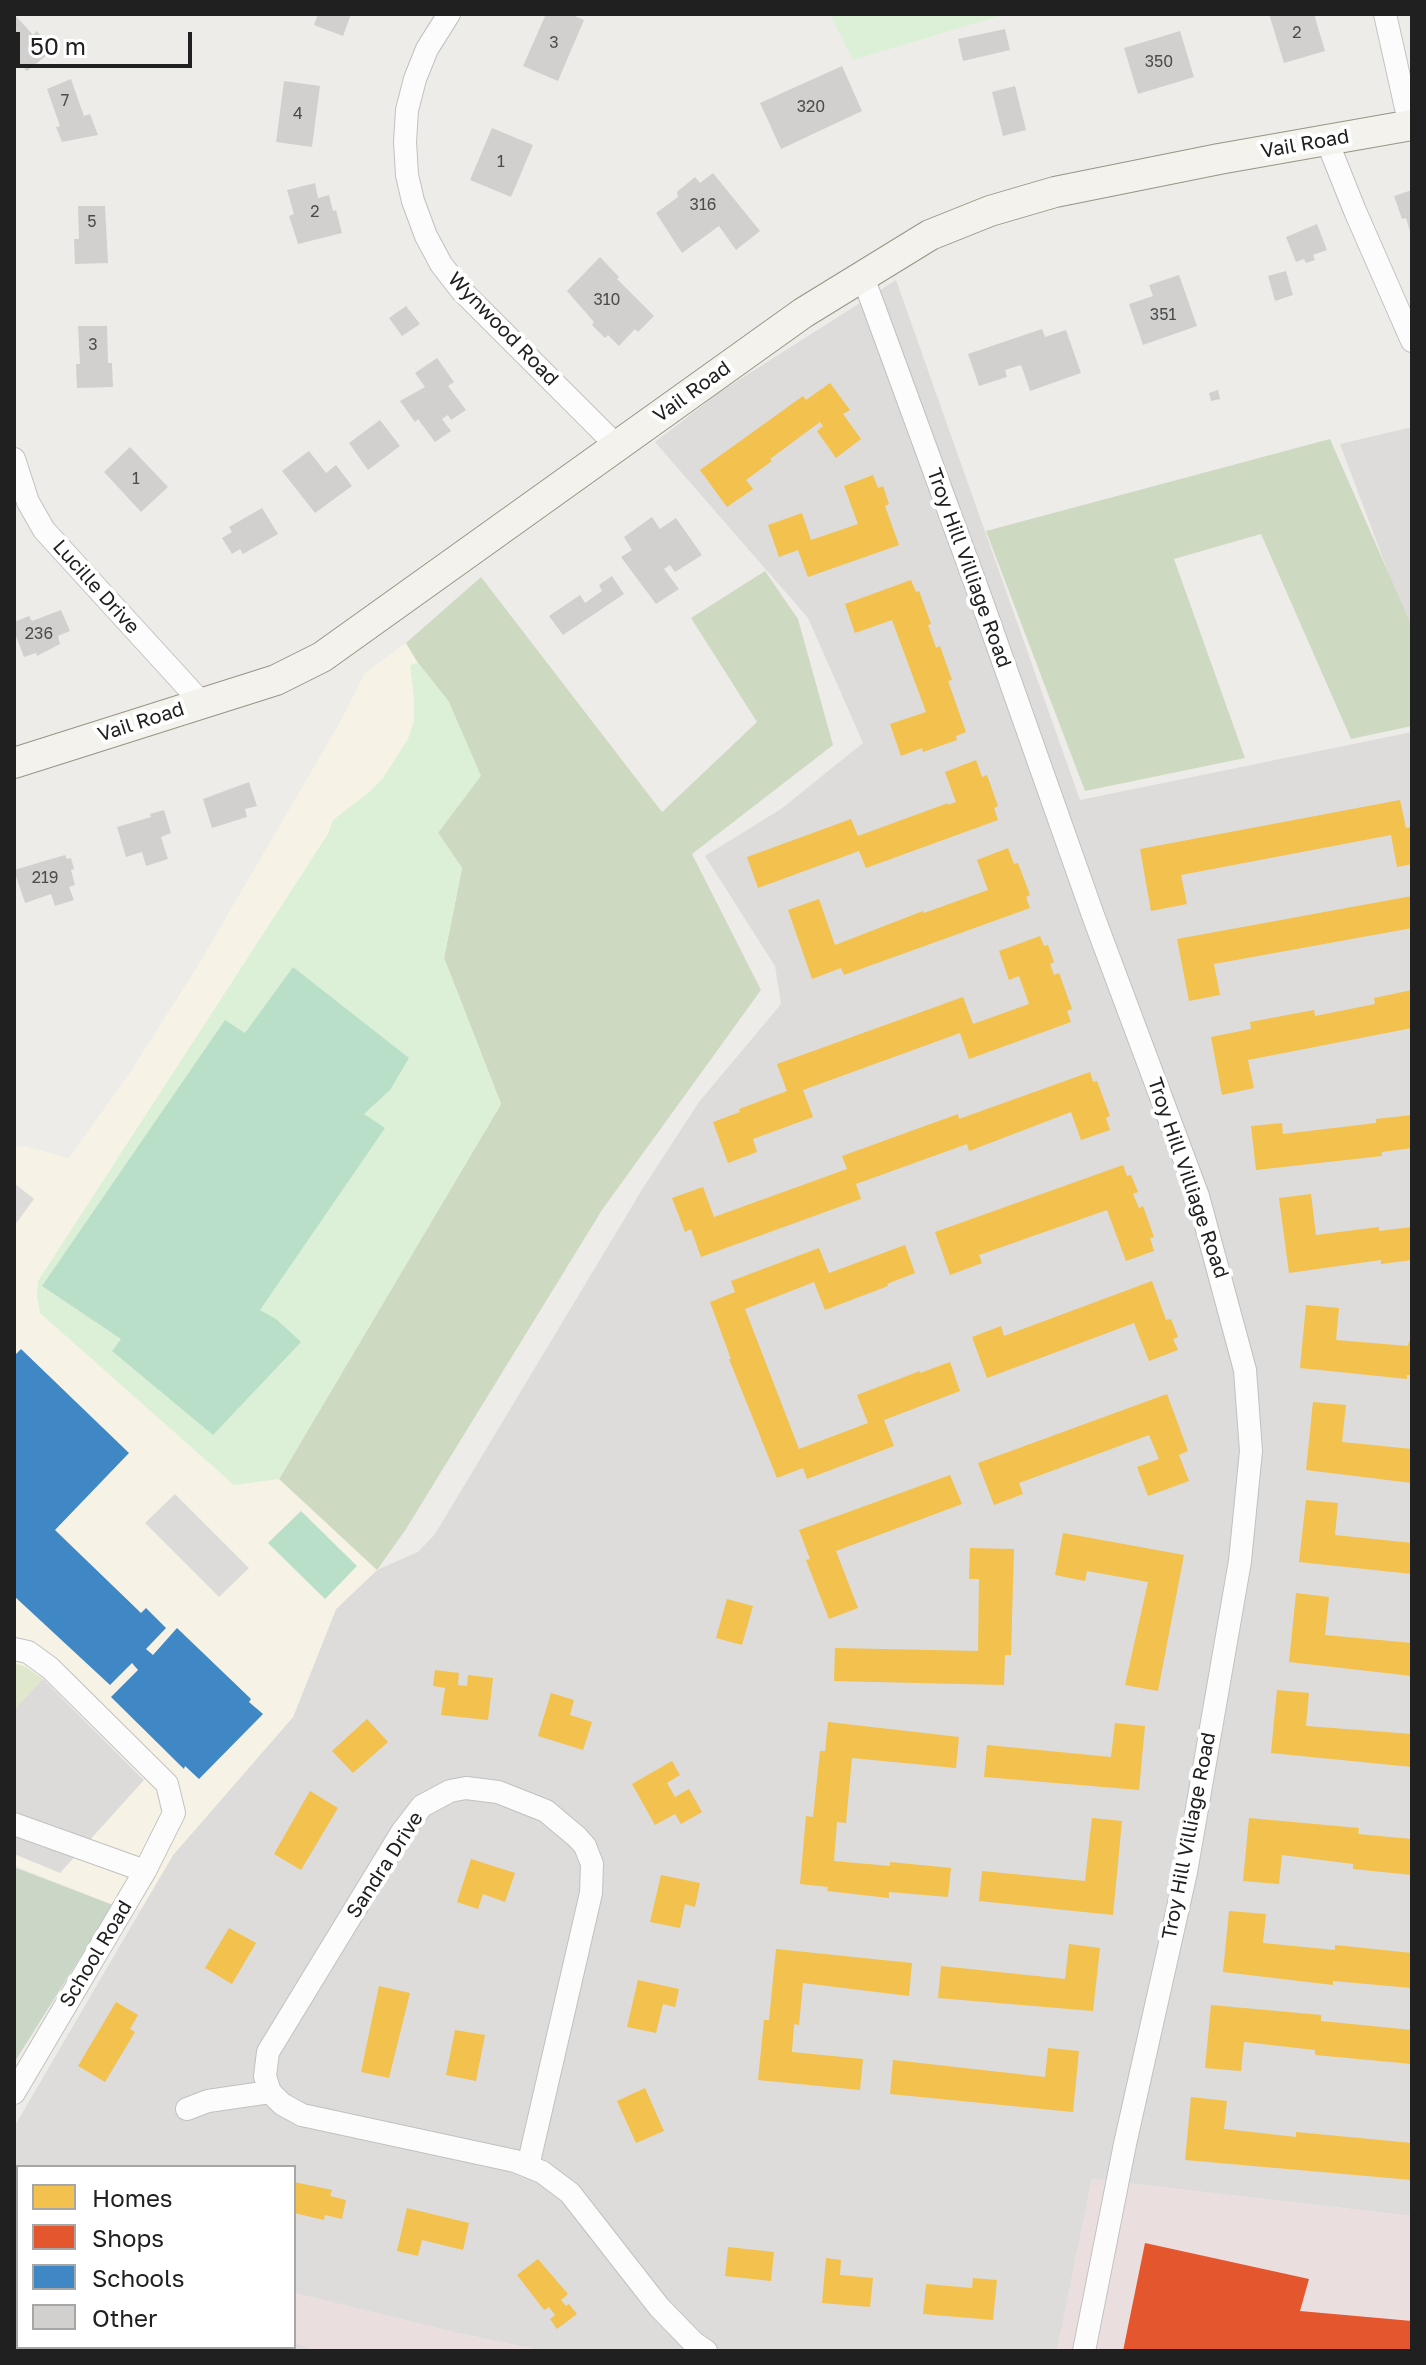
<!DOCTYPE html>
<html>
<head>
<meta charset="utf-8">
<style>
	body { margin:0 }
	#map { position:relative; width:1426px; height:2365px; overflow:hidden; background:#eeece9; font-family:"Golos Text",sans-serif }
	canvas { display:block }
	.frame { position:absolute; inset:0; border:16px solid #202020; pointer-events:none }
	.legend { position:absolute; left:16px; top:2165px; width:280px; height:184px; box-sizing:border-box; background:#fff; border:2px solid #a6a6a6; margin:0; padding:10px 14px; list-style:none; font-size:24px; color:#202020 }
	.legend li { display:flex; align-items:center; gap:16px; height:40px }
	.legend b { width:40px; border:2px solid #a6a6a6 }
	.scale { position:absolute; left:16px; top:32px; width:176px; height:36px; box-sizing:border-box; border:4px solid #202020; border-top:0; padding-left:10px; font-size:24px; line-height:28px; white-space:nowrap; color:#202020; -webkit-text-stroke:6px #fff; paint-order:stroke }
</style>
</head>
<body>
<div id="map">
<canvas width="1426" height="2365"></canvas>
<div class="frame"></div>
<ul class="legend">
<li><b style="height:22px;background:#f2c14e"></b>Homes</li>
<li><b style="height:22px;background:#e4572e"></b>Shops</li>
<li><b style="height:22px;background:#3f88c5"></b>Schools</li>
<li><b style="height:22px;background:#d2d0cf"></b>Other</li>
</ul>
<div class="scale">50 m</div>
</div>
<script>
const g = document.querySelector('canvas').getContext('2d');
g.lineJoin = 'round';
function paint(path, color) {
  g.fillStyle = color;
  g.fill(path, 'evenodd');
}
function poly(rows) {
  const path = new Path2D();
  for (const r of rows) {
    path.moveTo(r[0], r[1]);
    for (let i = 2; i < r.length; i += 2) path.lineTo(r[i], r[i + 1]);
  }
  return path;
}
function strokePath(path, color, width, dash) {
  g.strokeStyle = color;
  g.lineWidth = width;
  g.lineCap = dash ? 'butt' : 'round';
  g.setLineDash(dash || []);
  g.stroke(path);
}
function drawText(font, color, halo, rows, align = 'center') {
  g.font = font + ' "Golos Text",sans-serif';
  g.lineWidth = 8;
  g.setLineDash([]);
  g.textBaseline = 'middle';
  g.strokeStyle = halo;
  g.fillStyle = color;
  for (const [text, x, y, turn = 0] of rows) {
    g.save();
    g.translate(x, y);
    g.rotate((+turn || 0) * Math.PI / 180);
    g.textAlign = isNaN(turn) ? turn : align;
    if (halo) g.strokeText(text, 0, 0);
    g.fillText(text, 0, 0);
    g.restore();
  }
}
const residential = poly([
	[896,280,1080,800,1412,732,1412,2216,1092,2179,1057,2351,544,2351,462,2334,294,2293,294,2167,18,2167,18,2216,14,2215,14,2127,173,1855,293,1717,336,1609,377,1570,418,1552,435,1534,643,1188,699,1102,781,1004,775,966,705,856,781,809,863,743,808,618,655,442,720,392],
	[1412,427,1412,636,1340,444]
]);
const commercial = poly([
	[1092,2179,1412,2216,1412,2351,1057,2351],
	[14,2215,18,2216,18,2347,294,2347,294,2293,462,2334,544,2351,14,2351]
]);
const education = poly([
	[406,643,418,663,449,702,481,776,444,958,501,1104,279,1478,377,1570,336,1609,293,1717,173,1855,141,1909,113,1905,14,1865,14,1147,24,1146,69,1158,129,1074,196,969,342,719,365,673]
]);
const grass = poly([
	[14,1663,26,1667,43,1679,14,1710]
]);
const forest = poly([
	[1330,439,1412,627,1412,726,1351,739,1261,534,1174,559,1245,758,1085,791,986,531],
	[765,571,798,619,833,745,692,854,761,990,602,1210,406,1529,377,1570,279,1479,501,1104,444,958,462,868,438,833,449,702,418,663,406,643,481,577,662,812,757,722,691,618]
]);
const cemetery = poly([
	[14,1867,113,1905,14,2063]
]);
const park = poly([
	[830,14,1006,14,853,60],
	[418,663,449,702,481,776,438,833,462,868,444,958,501,1104,279,1479,234,1485,40,1313,37,1297,38,1281,328,834,333,820,368,793,383,778,408,739,414,721,414,699,410,665]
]);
const pitch = poly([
	[293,967,409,1058,390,1090,364,1114,385,1128,260,1310,276,1319,301,1342,213,1435,112,1351,121,1339,42,1286,225,1020,245,1033],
	[301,1511,357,1566,325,1599,268,1543]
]);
const parking = poly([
	[14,1183,34,1199,14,1226],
	[175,1494,249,1568,219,1597,145,1523],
	[43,1679,144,1780,60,1873,14,1854,14,1710],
	[294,2343,318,2351,236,2351,235,2347,294,2347]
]);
const homes = poly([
	[830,383,850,410,843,414,861,439,836,458,817,431,823,426,820,422,770,459,772,461,746,480,753,489,727,507,700,470,803,396,806,400],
	[873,475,878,488,883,486,889,504,885,506,899,545,808,577,798,550,779,557,768,525,802,513,811,540,858,524,844,486],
	[911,580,916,592,919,591,931,624,928,625,936,648,940,646,952,680,948,681,966,732,956,736,957,740,923,752,922,748,901,756,890,724,926,712,892,620,855,633,845,604],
	[976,760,982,777,987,775,998,806,994,808,998,820,866,868,859,851,758,888,747,857,851,819,858,836,948,803,948,805,956,802,945,772],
	[1400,800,1406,828,1412,827,1412,864,1397,867,1391,835,1181,875,1187,904,1151,911,1140,849],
	[1008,848,1014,864,1018,863,1030,895,1026,897,1030,908,844,975,841,968,812,979,788,910,819,899,835,945,923,911,924,913,988,890,977,860],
	[1412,896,1412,928,1214,964,1220,995,1189,1001,1177,939],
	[1040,936,1044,946,1048,945,1054,962,1050,964,1054,975,1059,973,1072,1009,1067,1011,1071,1022,969,1059,960,1033,803,1090,813,1117,753,1139,757,1152,728,1163,713,1122,740,1112,739,1109,787,1091,777,1064,963,997,973,1024,1029,1004,1019,976,1009,980,999,951],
	[1412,990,1412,1028,1248,1060,1254,1088,1222,1095,1211,1037,1251,1029,1250,1022,1314,1010,1315,1016,1375,1004,1374,998],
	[1090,1072,1093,1082,1097,1081,1110,1116,1106,1118,1110,1130,1081,1140,1071,1112,969,1151,967,1144,856,1184,861,1199,701,1257,691,1229,685,1232,672,1198,703,1187,714,1217,847,1169,842,1156,958,1114,959,1119],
	[1412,1115,1412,1148,1382,1152,1382,1156,1256,1170,1251,1126,1282,1123,1283,1134,1376,1123,1376,1119],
	[1123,1165,1127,1176,1131,1175,1138,1192,1133,1194,1139,1208,1143,1206,1154,1237,1150,1238,1154,1251,1126,1261,1107,1210,979,1255,982,1263,950,1275,935,1232],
	[1311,1194,1316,1235,1379,1227,1379,1231,1412,1227,1412,1260,1381,1264,1381,1260,1289,1273,1279,1198],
	[905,1245,915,1273,887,1284,888,1286,825,1310,814,1282,745,1309,799,1449,868,1423,857,1395,920,1371,920,1373,950,1362,960,1391,884,1420,894,1446,807,1479,803,1468,777,1478,729,1359,731,1359,710,1302,735,1292,731,1281,819,1248,829,1273],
	[1152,1281,1166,1320,1171,1319,1178,1337,1173,1339,1178,1350,1149,1361,1134,1323,987,1378,972,1337,1001,1326,1004,1336],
	[1306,1305,1339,1308,1336,1340,1408,1346,1409,1341,1412,1342,1412,1375,1407,1375,1407,1379,1300,1368],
	[1167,1394,1188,1451,1179,1455,1189,1481,1148,1496,1137,1467,1159,1459,1149,1435,1019,1483,1023,1494,994,1505,978,1463],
	[1313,1402,1346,1405,1342,1442,1412,1449,1412,1483,1306,1470],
	[950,1475,962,1504,836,1551,858,1608,829,1619,806,1560,810,1559,799,1530],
	[1306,1500,1338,1503,1335,1535,1412,1543,1412,1574,1299,1562],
	[1063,1533,1184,1555,1158,1691,1125,1685,1148,1582,1087,1571,1085,1581,1055,1575],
	[970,1548,1014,1549,1011,1655,1005,1655,1004,1685,834,1681,835,1648,978,1651,979,1579,969,1579],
	[1296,1593,1329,1597,1325,1635,1412,1643,1412,1676,1289,1662],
	[727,1599,753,1606,742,1645,716,1638],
	[435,1670,459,1673,458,1685,467,1686,468,1675,493,1678,488,1720,441,1715,445,1688,433,1686],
	[1277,1690,1309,1693,1306,1726,1412,1734,1412,1767,1271,1753],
	[551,1693,574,1700,570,1715,592,1722,583,1750,538,1736],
	[367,1719,388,1742,353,1773,332,1751],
	[828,1722,959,1737,956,1768,852,1758,846,1823,837,1822,834,1861,890,1866,890,1862,951,1868,948,1897,889,1892,889,1898,827,1891,828,1887,800,1884,806,1816,813,1817,820,1751,825,1751],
	[1115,1723,1145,1726,1139,1790,984,1777,987,1745,1111,1757],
	[672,1761,680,1775,667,1783,675,1797,689,1789,702,1812,681,1824,675,1814,655,1825,632,1784],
	[310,1791,338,1808,301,1870,274,1854],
	[1092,1818,1122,1821,1113,1915,979,1901,982,1871,1085,1881],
	[1249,1818,1359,1828,1358,1834,1412,1839,1412,1875,1353,1869,1353,1864,1282,1855,1279,1884,1243,1881],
	[471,1859,515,1873,505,1902,483,1894,478,1909,457,1902],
	[661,1875,700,1883,695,1907,685,1904,680,1928,650,1922],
	[1229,1911,1266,1914,1263,1943,1335,1950,1335,1945,1412,1953,1412,1988,1333,1981,1333,1985,1223,1972],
	[229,1928,256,1943,232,1984,205,1968],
	[1069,1944,1100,1948,1093,2011,938,1998,941,1966,1065,1979],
	[776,1949,912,1963,909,1996,803,1983,799,2025,794,2024,792,2052,863,2059,860,2090,758,2080,764,2020,769,2020],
	[638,1980,679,1989,675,2007,663,2004,656,2033,627,2027],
	[379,1986,410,1993,389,2078,361,2072],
	[116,2002,138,2015,130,2029,135,2032,105,2082,78,2066],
	[1211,2005,1321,2015,1321,2021,1412,2030,1412,2064,1315,2055,1315,2050,1244,2042,1241,2071,1205,2068],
	[455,2030,485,2035,476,2081,446,2075],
	[1048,2048,1079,2051,1073,2112,890,2094,893,2060,1045,2077],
	[645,2088,664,2131,636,2143,617,2101],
	[1191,2097,1227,2101,1224,2129,1296,2137,1296,2132,1412,2143,1412,2180,1185,2160],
	[294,2182,332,2190,330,2196,346,2200,342,2219,325,2215,324,2220,294,2213],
	[407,2208,469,2223,463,2250,422,2240,418,2256,397,2251],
	[728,2247,774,2252,771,2281,725,2276],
	[826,2258,841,2260,840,2275,873,2278,870,2307,822,2303],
	[538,2259,568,2294,561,2300,566,2306,569,2304,577,2314,557,2329,550,2319,555,2315,549,2307,544,2310,517,2275],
	[973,2278,997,2280,993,2320,923,2314,926,2284,972,2288]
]);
const shops = poly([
	[1145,2243,1309,2279,1300,2311,1412,2321,1412,2351,1123,2351],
	[14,2249,18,2250,18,2347,48,2347,47,2351,14,2351]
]);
const schools = poly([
	[21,1349,129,1453,55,1530,141,1613,146,1608,166,1628,146,1649,153,1655,177,1628,251,1699,249,1702,263,1714,199,1779,185,1766,184,1769,111,1697,138,1670,132,1663,110,1685,14,1596,14,1356]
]);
const building = poly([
	[14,14,33,35,37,31,52,51,27,71,14,58],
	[318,14,351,14,343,36,314,25],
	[546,14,570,14,584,20,558,81,523,66],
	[1269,14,1314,14,1325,51,1284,63],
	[1005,29,1010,50,963,61,958,39],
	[1180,31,1194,77,1138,94,1124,48],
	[842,66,862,111,781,149,760,103],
	[71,79,84,116,90,114,98,135,62,142,56,127,60,126,47,89],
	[284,81,320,86,312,147,276,142],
	[1015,86,1026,130,1003,136,992,92],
	[492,128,533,145,511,197,470,180],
	[713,173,760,231,736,250,719,226,682,253,656,213,678,197,677,192,695,177,700,183],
	[315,183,318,198,329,195,333,211,336,210,342,233,298,244,289,216,294,214,287,190],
	[1412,190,1412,235,1411,235,1406,218,1402,219,1394,196],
	[78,206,105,206,108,263,75,264,74,239,79,239],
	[1317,224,1327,250,1313,255,1315,260,1306,263,1304,259,1296,262,1286,237],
	[600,257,619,277,617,279,654,316,638,332,635,329,619,346,608,335,605,338,592,325,594,322,567,291],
	[1286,271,1293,295,1275,301,1268,276],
	[1179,275,1197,326,1143,345,1129,304,1153,296,1149,285],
	[406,306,420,324,402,336,389,318],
	[78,326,107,326,108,363,112,363,113,387,77,388,76,364,80,364],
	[1042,329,1045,337,1066,330,1081,373,1030,391,1021,365,1005,370,1007,377,979,386,968,354],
	[437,358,454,382,448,386,466,410,451,420,448,415,442,419,451,431,435,442,418,419,415,422,400,401,425,387,415,373],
	[1218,390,1220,399,1211,401,1209,393],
	[380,420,400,446,368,470,349,443],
	[130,447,168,487,141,512,104,472],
	[309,451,326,473,336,465,352,486,315,513,282,471],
	[262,508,278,534,243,554,240,549,232,554,222,538,232,532,229,527],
	[652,517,660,529,676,518,702,555,675,572,670,565,664,569,679,589,656,604,621,557,632,550,624,537],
	[612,576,624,594,563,635,549,616,580,595,585,603,602,591,599,585],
	[61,610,70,631,58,636,60,644,37,656,36,653,24,657,14,631,14,622,29,616,32,621],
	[249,782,257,806,245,809,247,817,212,828,203,799],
	[164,810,171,833,161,837,168,859,146,866,142,852,126,857,117,827,151,817,150,814],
	[65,855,67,859,71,858,74,869,71,870,75,885,69,887,74,900,55,906,51,894,25,903,14,870]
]);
const street = poly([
	[449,14,427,49,415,79,407,110,405,142,407,175,413,201,426,236,441,264,461,290,617,446],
	[1385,14,1410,126],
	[1327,141,1355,211,1412,341],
	[863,277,980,596,1094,918,1198,1196,1245,1370,1251,1451,1240,1561,1186,1872,1125,2144,1084,2351],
	[14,459,28,502,44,530,201,702],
	[14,1649,28,1652,50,1668,167,1784,174,1813,145,1871,14,2093],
	[14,1824,145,1871],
	[187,2109,208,2101,270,2092],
	[528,2166,591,1893,592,1864,585,1846,577,1837,546,1811,498,1792,466,1788,450,1791,422,1806,402,1832,268,2052,265,2076,270,2092,282,2104,302,2115,515,2161,542,2172,570,2193,659,2307,693,2342,706,2351]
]);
const secondary = poly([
	[14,763,276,680,322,657,803,313,930,235,990,211,1055,192,1219,159,1412,125]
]);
const numberNames = [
	["2",1297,33],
	["3",554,43],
	["350",1159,62],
	["7",65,101],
	["320",811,107],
	["4",298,114],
	["1",501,162],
	["316",703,205],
	["2",315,212],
	["5",92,222],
	["310",607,300],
	["351",1163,315],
	["3",93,345],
	["1",136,479],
	["236",39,634],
	["219",45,878]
];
const streetNames = [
	["Vail Road",1305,144,-10],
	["Wynwood Road",503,329,46],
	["Vail Road",692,392,-36],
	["Troy Hill Villiage Road",969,568,70],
	["Lucille Drive",96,587,48],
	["Vail Road",141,722,-18],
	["Troy Hill Villiage Road",1188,1178,71],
	["Troy Hill Villiage Road",1189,1836,-79],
	["Sandra Drive",385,1865,-57],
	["School Road",96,1954,-59]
];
paint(residential, '#dddcda');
paint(commercial, '#eadede');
paint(education, '#f6f3e6');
paint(grass, '#dfe7cc');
paint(forest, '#ced9c1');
paint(cemetery, '#cad7c7');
paint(park, '#dcf0d8');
paint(pitch, '#badfc9');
paint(parking, '#dcdbda');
paint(homes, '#f2c14e');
paint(shops, '#e4572e');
paint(schools, '#3f88c5');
paint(building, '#d2d0cf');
strokePath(street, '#c1c1bf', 24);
strokePath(secondary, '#979583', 32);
strokePath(street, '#fcfcfc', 22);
strokePath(secondary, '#f3f2ec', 30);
drawText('16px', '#4c4c4c', null, numberNames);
drawText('20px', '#202020', '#fff', streetNames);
</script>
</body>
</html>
